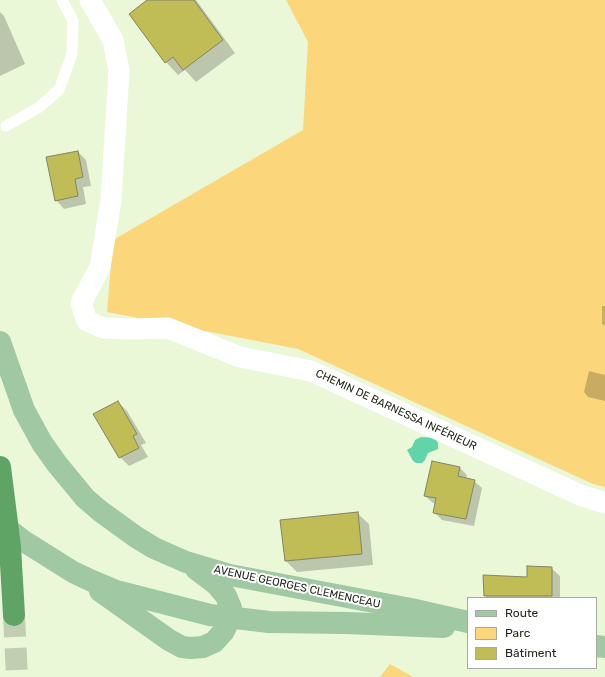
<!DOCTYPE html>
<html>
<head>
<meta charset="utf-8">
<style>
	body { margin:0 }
	#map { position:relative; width:605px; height:677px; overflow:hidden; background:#eaf8d8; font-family:Rubik,sans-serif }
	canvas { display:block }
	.legend { position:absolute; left:467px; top:597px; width:130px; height:72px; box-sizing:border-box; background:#fff; border:1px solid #a7a9a4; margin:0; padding:5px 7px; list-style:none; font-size:12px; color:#23281c }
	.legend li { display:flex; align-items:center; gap:8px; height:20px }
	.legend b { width:20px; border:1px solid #a7a9a4 }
</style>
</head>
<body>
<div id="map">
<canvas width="605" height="677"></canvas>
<ul class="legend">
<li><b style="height:5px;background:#9fc8a3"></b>Route</li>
<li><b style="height:11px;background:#fcd67b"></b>Parc</li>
<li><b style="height:11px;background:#c0bc56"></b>Bâtiment</li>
</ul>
</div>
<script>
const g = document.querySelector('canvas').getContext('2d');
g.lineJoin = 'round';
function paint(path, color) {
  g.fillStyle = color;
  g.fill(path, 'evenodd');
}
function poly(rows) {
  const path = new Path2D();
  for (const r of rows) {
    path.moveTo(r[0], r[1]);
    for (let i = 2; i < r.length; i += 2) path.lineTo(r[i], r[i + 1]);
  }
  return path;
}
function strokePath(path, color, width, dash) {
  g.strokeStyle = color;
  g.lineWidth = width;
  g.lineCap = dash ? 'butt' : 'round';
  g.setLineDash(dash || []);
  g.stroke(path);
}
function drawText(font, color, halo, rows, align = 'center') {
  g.font = font + ' Rubik,sans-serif';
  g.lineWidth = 4;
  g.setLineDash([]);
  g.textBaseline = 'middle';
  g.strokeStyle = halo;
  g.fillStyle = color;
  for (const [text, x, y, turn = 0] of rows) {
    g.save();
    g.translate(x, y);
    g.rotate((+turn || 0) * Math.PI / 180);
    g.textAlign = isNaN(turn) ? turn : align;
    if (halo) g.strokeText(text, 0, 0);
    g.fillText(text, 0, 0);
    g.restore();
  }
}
const green = poly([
	[286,0,605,0,605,487,593,484,298,349,107,312,113,240,303,130,308,42],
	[390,664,413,677,380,677]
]);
const water = poly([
	[421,437,435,438,438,443,438,449,428,453,425,460,422,463,416,463,413,461,407,450,412,447,415,440]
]);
const shadow = poly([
	[149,0,196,0,235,53,196,82,185,70,178,75,166,62,130,14],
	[0,12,4,16,25,64,0,76],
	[78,152,86,160,91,186,83,187,86,204,64,209,56,200],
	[602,306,605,306,605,326,602,324],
	[589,371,605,375,605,401,588,397,584,392],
	[118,402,127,411,146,443,141,445,148,457,129,466,120,457],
	[460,468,467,475,466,479,474,481,482,488,474,526,442,520,434,512,436,504,433,503,425,496],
	[357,513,369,524,373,565,297,572,286,561],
	[551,568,560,576,560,598,487,598,485,595]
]);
const building = poly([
	[147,0,194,0,223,40,183,70,173,57,165,63,129,14,147,0],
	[78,151,83,177,75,179,78,196,55,201,46,157,78,151],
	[118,401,137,434,133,436,139,448,119,458,93,414,118,401],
	[432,461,460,467,458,476,475,480,466,519,433,513,436,498,424,496,432,461],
	[358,512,362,554,285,561,280,520,358,512],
	[527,566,552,567,552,596,484,596,483,575,527,577,527,566]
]);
const highwayTunnel = poly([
	[14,615,17,677]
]);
const lane = poly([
	[6,126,38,108,59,90,72,54,73,21,62,0]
]);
const street = poly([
	[90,0,113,40,119,70,111,200,100,267,81,303,87,321,103,328,132,329,168,328,240,357,311,371,580,495,605,503]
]);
const primary = poly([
	[0,342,24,410,42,443,57,464,85,498,100,511,136,537,154,548,186,562,230,575,411,609,468,622],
	[0,523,22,540,73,572,92,581,116,591,210,615,269,622,346,623,444,627],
	[100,591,169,640,182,647,191,648,203,647,214,642,224,631,230,618,231,608,226,596,217,585,196,569],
	[596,646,605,647]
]);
const highway = poly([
	[0,467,10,547,14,615]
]);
const streetNames = [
	["CHEMIN DE BARNESSA INFÉRIEUR",396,410,25],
	["AVENUE GEORGES CLEMENCEAU",297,587,12]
];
paint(green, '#fcd67b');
paint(water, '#61d5a9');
paint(shadow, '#0003');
paint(building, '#c0bc56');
strokePath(building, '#848465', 1);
strokePath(highwayTunnel, '#c2ceb2', 22, [22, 11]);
strokePath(lane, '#fff', 11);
strokePath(street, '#fff', 21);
strokePath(primary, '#9fc8a3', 22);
strokePath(highway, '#5fa465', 22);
drawText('11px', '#23281c', '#fff', streetNames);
</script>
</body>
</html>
